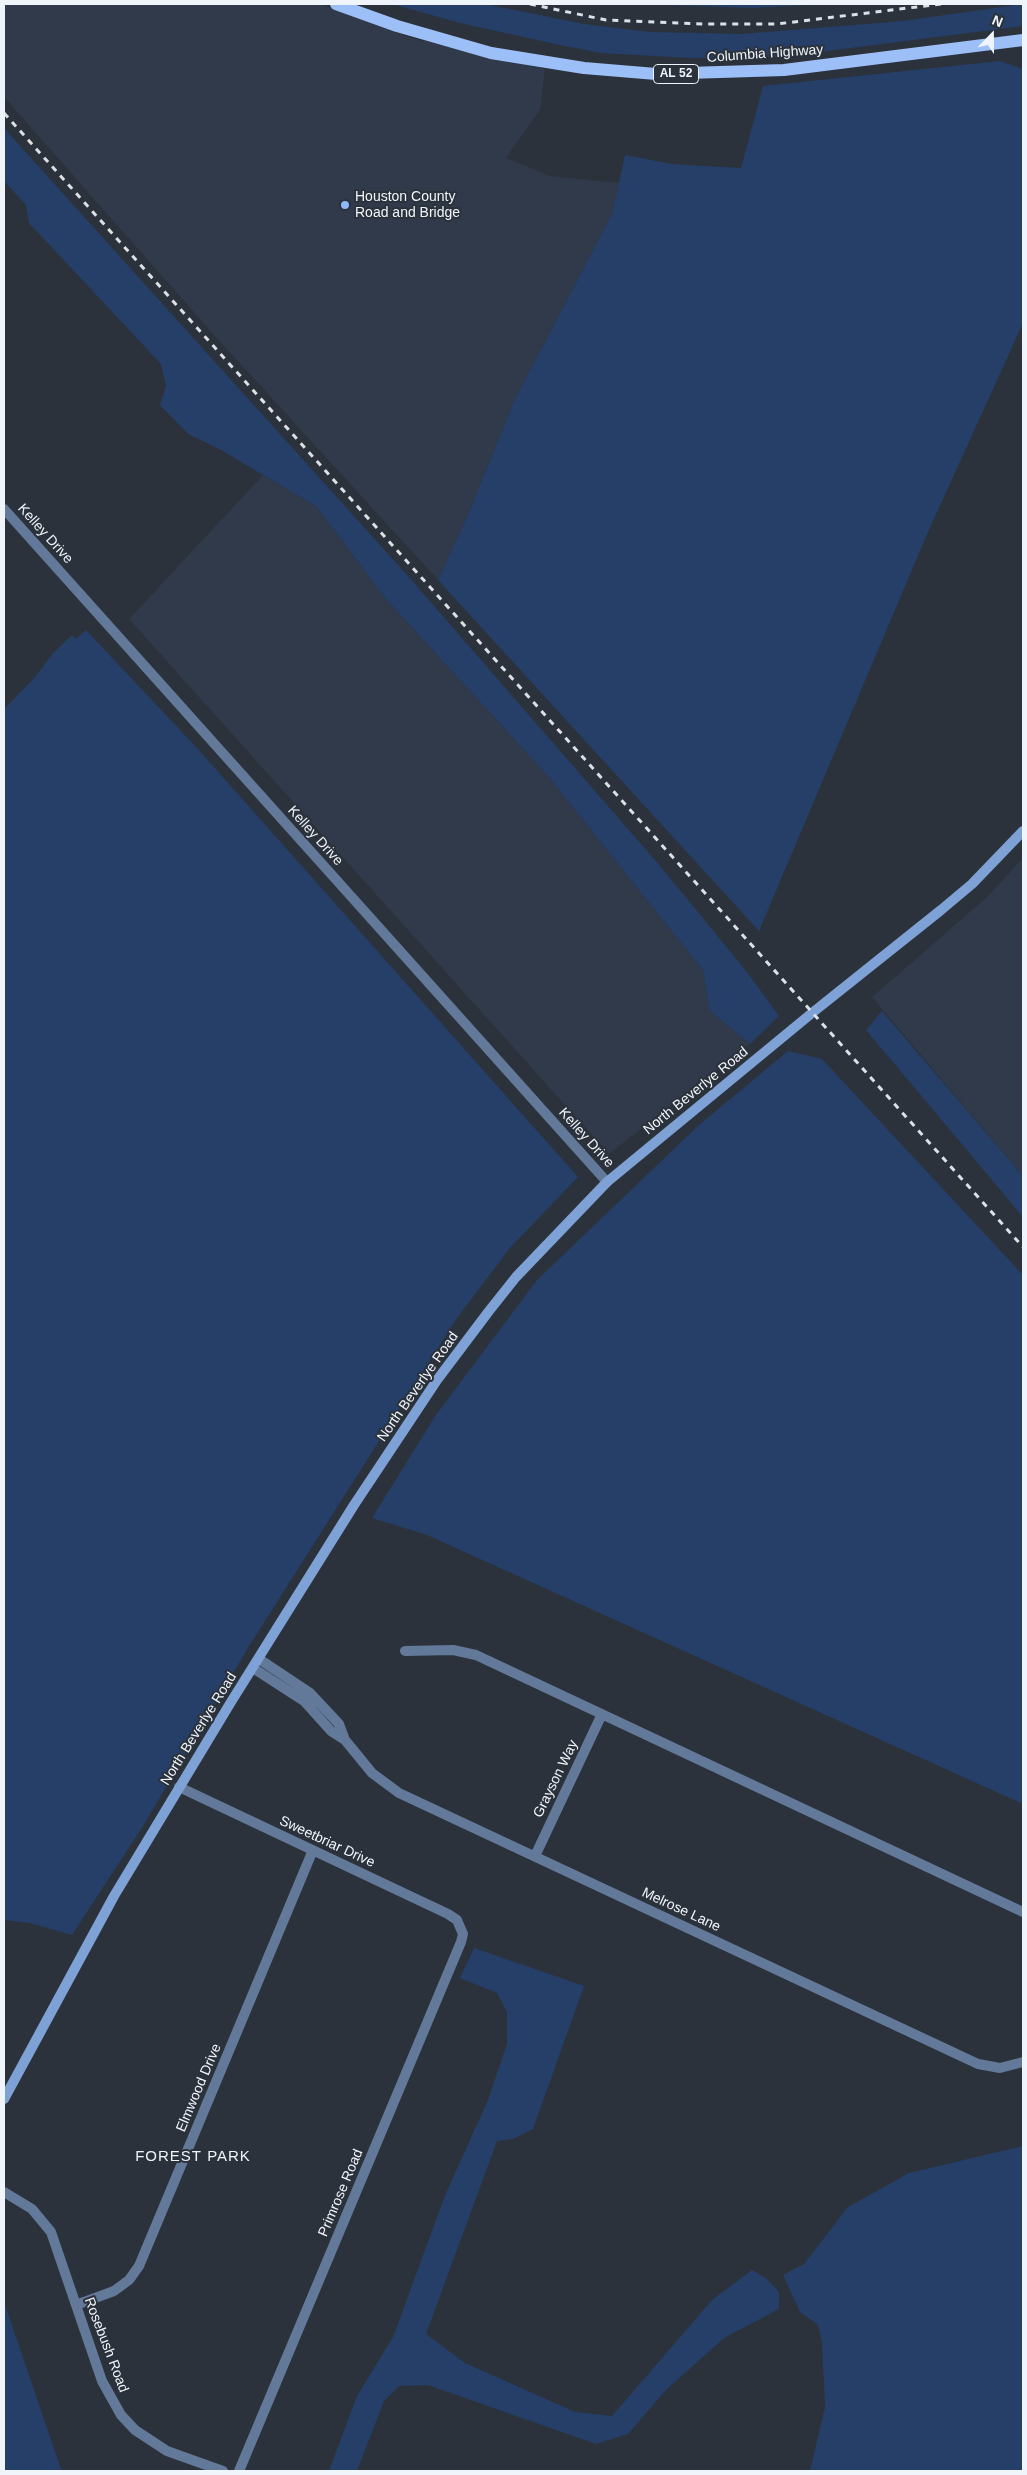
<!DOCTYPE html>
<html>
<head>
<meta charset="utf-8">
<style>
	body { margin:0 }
	#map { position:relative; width:1027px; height:2475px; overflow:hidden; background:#2b323b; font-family:Arial,sans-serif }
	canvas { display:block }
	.frame { position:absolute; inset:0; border:5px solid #f0f5fb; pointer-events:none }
	.north { position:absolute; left:967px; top:10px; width:50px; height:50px; -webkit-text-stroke:4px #2b323b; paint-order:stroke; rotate:22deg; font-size:14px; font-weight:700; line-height:20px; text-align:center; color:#f0f5fb }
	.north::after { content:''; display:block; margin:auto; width:18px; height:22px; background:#f0f5fb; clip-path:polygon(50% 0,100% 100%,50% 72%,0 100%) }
</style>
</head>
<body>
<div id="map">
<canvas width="1027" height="2475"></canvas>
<div class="frame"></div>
<div class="north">N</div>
</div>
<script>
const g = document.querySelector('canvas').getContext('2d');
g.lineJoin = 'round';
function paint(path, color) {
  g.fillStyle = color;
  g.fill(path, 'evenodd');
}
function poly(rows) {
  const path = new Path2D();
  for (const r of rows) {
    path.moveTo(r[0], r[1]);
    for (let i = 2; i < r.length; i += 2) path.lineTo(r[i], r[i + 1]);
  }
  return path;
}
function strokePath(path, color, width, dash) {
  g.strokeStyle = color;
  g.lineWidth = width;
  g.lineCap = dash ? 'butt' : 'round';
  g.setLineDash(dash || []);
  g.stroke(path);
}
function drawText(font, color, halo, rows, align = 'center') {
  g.font = font + ' Arial,sans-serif';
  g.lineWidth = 4;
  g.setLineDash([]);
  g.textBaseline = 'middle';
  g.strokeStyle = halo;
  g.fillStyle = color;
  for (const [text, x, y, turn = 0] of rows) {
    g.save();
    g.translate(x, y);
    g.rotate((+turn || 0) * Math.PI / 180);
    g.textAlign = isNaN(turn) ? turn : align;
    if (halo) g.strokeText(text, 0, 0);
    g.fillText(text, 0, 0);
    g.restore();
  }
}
const built = poly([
	[4,4,321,4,411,38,545,69,540,110,506,158,550,176,619,183,612,214,514,401,467,517,438,580,214,335,4,97],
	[263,475,317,507,385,598,548,776,703,970,709,1010,750,1044,609,1154,129,619],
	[1023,858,1023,1176,872,997,986,898]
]);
const green = poly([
	[392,4,485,4,584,24,650,32,742,34,903,21,1023,4,1023,26,780,57,690,58,601,53,555,44,460,23],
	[640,4,825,4,753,8],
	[1000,61,1023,69,1023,323,928,532,759,931,438,580,467,517,514,401,612,214,625,155,672,164,741,168,763,86],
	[4,128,408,576,661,867,747,972,779,1016,750,1044,709,1010,703,970,548,776,385,598,317,507,221,450,188,434,160,405,166,386,161,364,29,223,26,205,4,181],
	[86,630,197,748,578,1177,510,1248,457,1318,251,1643,143,1826,72,1935,30,1923,4,1920,4,709,35,677,54,652,72,635,76,639],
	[882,1011,1023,1176,1023,1217,866,1030],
	[788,1051,822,1059,1023,1275,1023,1804,427,1535,372,1518,436,1415,537,1280,699,1125],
	[474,1948,584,1986,533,2129,513,2139,497,2141,426,2334,465,2363,575,2412,612,2416,712,2300,752,2270,767,2279,779,2292,779,2309,724,2338,666,2390,628,2434,596,2444,428,2385,399,2386,384,2401,357,2471,329,2471,357,2396,393,2337,446,2193,488,2100,507,2044,507,2012,497,1993,460,1978],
	[1023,2146,1023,2471,810,2471,825,2407,822,2342,818,2325,800,2312,783,2275,804,2264,848,2207,909,2173],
	[4,2302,61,2469,63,2471,4,2471]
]);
const street = poly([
	[4,509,607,1182],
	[405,1651,453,1650,476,1655,1023,1912],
	[259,1659,310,1693,339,1724,345,1740,372,1773,399,1793,978,2064,1000,2068,1023,2062],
	[253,1668,304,1701,331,1731,345,1740],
	[179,1787,448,1914,457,1920,463,1934,461,1942,239,2471],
	[535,1856,602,1714],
	[4,2192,32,2209,51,2232,102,2381,121,2415,135,2430,167,2451,223,2471],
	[76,2305,114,2291,129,2280,139,2266,313,1850]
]);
const secondary = poly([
	[4,2099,114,1896,231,1702,354,1505,437,1380,489,1311,516,1277,607,1182,812,1013,941,910,972,884,1023,831]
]);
const primary = poly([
	[336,4,397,26,491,53,584,68,656,74,784,70,1023,40]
]);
const rail = poly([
	[530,4,606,20,705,24,777,24,941,4],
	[4,113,1023,1247]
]);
const markers = [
	[345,205,5,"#8db9fc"]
];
const shields = [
	[676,74,45]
];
const shieldNames = [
	["AL 52",676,74]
];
const streetNames = [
	["Columbia Highway",765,54,-4],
	["Kelley Drive",45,534,48],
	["Kelley Drive",315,836,48],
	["North Beverlye Road",696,1091,-39],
	["Kelley Drive",586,1138,48],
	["North Beverlye Road",418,1387,-55],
	["North Beverlye Road",199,1729,-58],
	["Grayson Way",556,1779,-64],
	["Sweetbriar Drive",327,1842,25],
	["Melrose Lane",681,1910,25],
	["Elmwood Drive",199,2088,-67],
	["Primrose Road",341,2193,-67],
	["Rosebush Road",106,2345,69]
];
const poiNames = [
	["Houston County",355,197],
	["Road and Bridge",355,213]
];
const neighbourhoodNames = [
	["FOREST PARK",193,2157]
];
paint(built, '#313a4a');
paint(green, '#253f68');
strokePath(street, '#63799a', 10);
strokePath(secondary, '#7ea1d6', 10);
strokePath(primary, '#9cbff7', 12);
strokePath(rail, '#dce1e7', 3, [6, 6]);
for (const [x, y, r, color] of markers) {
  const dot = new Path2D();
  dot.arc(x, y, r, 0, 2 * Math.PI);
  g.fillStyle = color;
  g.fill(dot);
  strokePath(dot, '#2b323b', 2);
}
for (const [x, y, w] of shields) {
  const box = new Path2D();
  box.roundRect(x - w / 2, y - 9.5, w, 19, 4);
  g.fillStyle = '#2b323b';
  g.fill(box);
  strokePath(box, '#f0f5fb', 1);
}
drawText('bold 12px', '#f0f5fb', null, shieldNames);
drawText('14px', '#f0f5fb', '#2b323b', streetNames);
drawText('14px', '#f0f5fb', '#2b323b', poiNames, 'left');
g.letterSpacing = '1px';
drawText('15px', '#f0f5fb', '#2b323b', neighbourhoodNames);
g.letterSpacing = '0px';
</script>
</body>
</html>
